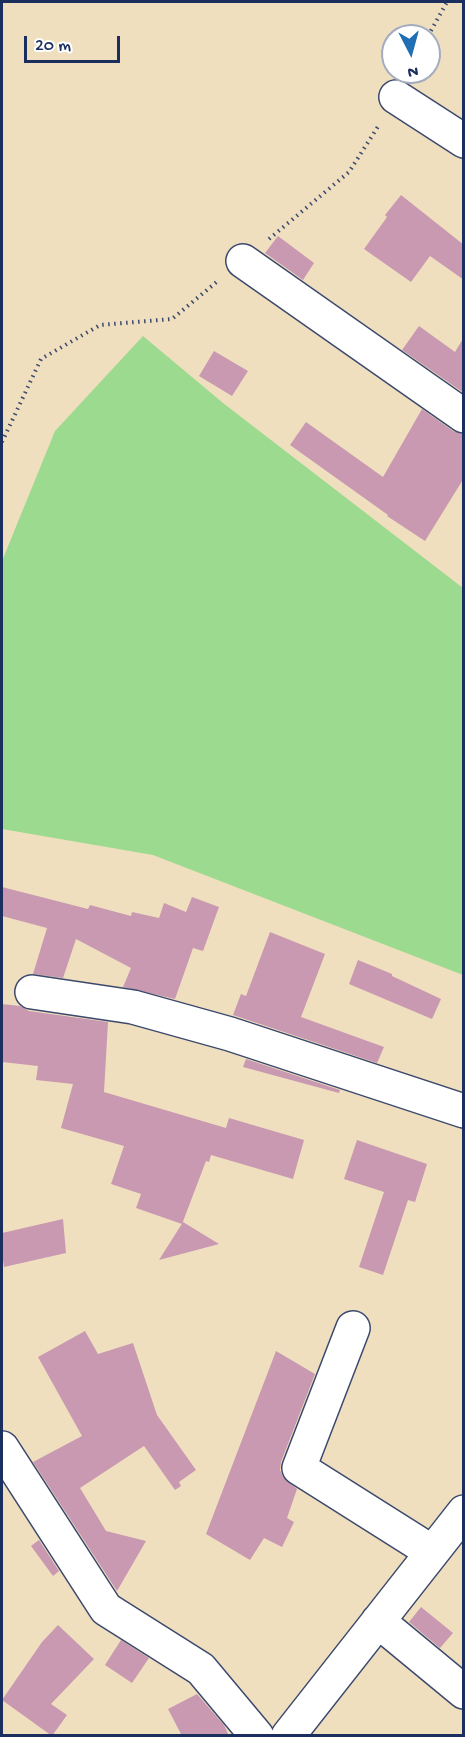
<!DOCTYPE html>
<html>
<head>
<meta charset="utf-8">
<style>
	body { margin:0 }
	#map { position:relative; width:465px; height:1737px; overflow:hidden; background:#f0dfbf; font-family:"Gochi Hand",sans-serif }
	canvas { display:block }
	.frame { position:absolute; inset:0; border:3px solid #1b2f5e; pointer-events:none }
	.north { position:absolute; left:381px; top:24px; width:60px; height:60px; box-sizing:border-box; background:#fff; border:2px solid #a4acbf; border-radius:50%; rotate:174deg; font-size:16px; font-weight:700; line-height:24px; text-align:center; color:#1b2f5e }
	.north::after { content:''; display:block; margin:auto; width:21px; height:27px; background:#1f6fb2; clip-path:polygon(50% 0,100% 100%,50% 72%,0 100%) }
	.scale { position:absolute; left:24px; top:36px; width:96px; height:27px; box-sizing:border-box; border:3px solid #1b2f5e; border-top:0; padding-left:8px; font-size:18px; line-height:21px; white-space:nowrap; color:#1b2f5e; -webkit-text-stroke:4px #fff; paint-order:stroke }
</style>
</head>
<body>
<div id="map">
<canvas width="465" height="1737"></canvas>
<div class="frame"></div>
<div class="north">N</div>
<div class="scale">20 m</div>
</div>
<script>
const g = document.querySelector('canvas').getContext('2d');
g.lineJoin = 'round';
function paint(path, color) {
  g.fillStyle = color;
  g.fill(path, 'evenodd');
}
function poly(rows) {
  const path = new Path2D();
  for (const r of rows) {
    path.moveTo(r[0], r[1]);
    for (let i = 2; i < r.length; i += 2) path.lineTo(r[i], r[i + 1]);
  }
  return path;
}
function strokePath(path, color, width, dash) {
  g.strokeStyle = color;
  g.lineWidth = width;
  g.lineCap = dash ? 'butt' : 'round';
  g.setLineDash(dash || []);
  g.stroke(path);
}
const green = poly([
	[143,336,223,403,463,588,463,975,153,855,2,829,2,561,55,431]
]);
const building = poly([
	[401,195,464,245,464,280,430,256,411,282,364,249,387,217,385,215],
	[278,236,314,263,303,280,265,253],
	[419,326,455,352,464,337,464,393,402,350],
	[214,351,248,371,232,396,199,376],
	[422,409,453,431,464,435,464,478,425,541,387,516,388,515,290,445,306,422,383,477],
	[2,887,88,909,90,905,131,916,132,912,159,918,164,903,186,912,192,897,219,907,203,951,193,948,175,999,123,987,131,968,76,939,63,978,33,974,47,928,2,916],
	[270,932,325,954,301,1017,384,1047,377,1063,233,1015,241,994,246,996],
	[358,960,392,974,392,976,441,999,432,1019,349,984],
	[2,1004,20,1006,29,1011,108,1022,104,1092,226,1128,229,1118,304,1140,293,1179,211,1155,209,1162,206,1161,182,1224,136,1208,141,1194,111,1184,124,1146,61,1128,73,1084,36,1080,38,1066,2,1062],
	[246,1059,340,1090,339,1093,243,1067],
	[357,1140,427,1164,415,1202,408,1200,383,1275,359,1267,384,1192,344,1179],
	[63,1219,66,1253,4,1267,2,1253,2,1233],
	[183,1222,219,1244,159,1260],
	[85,1331,98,1354,133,1343,157,1415,196,1470,179,1482,181,1486,175,1490,144,1446,80,1488,106,1531,146,1541,117,1591,33,1462,82,1436,38,1357],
	[276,1351,315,1374,281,1462,280,1470,283,1477,297,1489,287,1518,294,1522,282,1547,264,1538,250,1560,206,1534],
	[39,1540,59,1571,53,1576,31,1546],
	[421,1607,453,1633,440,1648,409,1622],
	[58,1625,94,1659,51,1704,67,1715,52,1736,2,1700,42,1642],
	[121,1640,149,1658,132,1683,105,1665],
	[197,1694,224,1725,229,1736,182,1736,168,1709]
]);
const path = poly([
	[428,36,447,2],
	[269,239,349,172,379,125],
	[2,442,41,359,100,325,172,319,219,280]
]);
const minor = poly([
	[396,97,464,141],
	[243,261,464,416],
	[32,992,133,1007,230,1034,464,1111],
	[353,1328,299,1468,432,1552],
	[2,1448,106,1609,201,1669,257,1736],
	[378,1621,464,1692],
	[288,1736,464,1512]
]);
paint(green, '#9bda8f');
paint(building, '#c899b1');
strokePath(minor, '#3b496d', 36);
strokePath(path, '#3b496d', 4, [1.5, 4.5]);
strokePath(minor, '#fff', 33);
</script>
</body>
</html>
